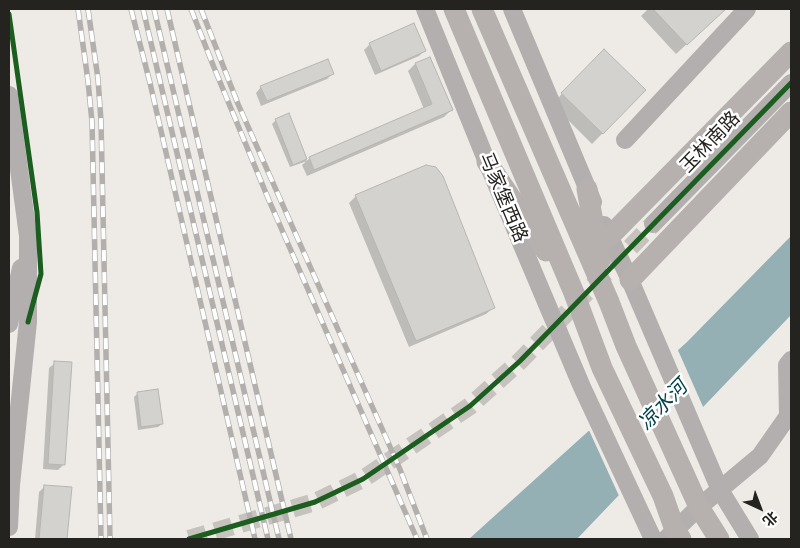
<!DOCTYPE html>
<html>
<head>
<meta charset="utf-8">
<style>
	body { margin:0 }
	#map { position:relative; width:800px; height:548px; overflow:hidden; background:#eeebe6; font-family:Jost,"Noto Sans SC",sans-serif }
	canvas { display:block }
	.frame { position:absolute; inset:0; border:10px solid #252320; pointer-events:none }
	.north { position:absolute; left:735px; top:483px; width:50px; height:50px; -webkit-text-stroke:4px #fff; paint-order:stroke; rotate:137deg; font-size:14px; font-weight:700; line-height:20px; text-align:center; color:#252320 }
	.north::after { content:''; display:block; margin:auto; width:18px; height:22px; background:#252320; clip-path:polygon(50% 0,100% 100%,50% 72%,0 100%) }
</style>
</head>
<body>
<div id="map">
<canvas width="800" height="548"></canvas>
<div class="frame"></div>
<div class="north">北</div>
</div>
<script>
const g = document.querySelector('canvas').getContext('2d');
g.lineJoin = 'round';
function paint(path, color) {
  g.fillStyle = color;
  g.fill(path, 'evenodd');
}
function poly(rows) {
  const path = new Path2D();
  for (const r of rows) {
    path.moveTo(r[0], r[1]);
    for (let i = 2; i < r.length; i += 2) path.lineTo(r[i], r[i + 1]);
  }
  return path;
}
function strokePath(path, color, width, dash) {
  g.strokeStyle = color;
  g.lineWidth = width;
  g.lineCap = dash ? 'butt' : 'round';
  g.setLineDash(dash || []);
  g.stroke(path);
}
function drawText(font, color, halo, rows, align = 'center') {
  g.font = font + ' Jost,"Noto Sans SC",sans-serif';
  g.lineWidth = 5;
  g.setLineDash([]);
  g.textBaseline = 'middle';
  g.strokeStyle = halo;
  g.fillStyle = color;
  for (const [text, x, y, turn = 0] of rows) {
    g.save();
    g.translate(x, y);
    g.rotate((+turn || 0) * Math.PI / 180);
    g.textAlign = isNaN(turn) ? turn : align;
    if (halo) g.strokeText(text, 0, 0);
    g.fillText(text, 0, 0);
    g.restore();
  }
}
const water = poly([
	[791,236,791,315,577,539,469,539,687,342]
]);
const pier = poly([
	[677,348,704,409,620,498,588,428]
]);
const shadow = poly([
	[648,9,725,9,676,54,641,16],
	[370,44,425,50,419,56,375,75,364,50],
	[604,51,645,90,592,144,552,104],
	[429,58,451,110,444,117,307,176,302,165,310,158,424,109,408,71,415,64],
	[332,74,327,79,261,106,256,93,261,87],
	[288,115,307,161,290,167,272,124,276,120],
	[356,196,494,307,486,314,409,347,349,203],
	[55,363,64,464,58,470,43,469,49,368],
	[138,393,162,424,158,427,138,430,134,397],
	[45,486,70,489,66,539,35,539,39,492]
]);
const building = poly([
	[653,9,726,9,687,45,653,9],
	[414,23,426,51,381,71,369,43,414,23],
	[604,49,646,90,603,134,561,93,604,49],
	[430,57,453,110,314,170,309,157,432,104,415,63,430,57],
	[328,59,334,74,267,101,260,86,328,59],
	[289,113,307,159,293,165,275,119,289,113],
	[426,165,436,167,443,176,495,308,416,341,355,195,426,165],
	[54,361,72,362,65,465,48,464,54,361],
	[158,389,163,424,141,427,137,392,158,389],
	[44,485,72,487,67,539,39,539,44,485]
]);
const minorTunnel = poly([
	[189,539,315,502,363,479,470,406,520,361,653,224]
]);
const minor = poly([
	[425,9,487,162,582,387,653,539],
	[512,9,593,202],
	[9,95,28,236,28,322,11,485,9,527],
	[625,140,747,9],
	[653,224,791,83],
	[604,225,630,280,720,490,750,539],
	[9,324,21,268],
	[666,539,699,507,760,456,788,416,787,365,791,360]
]);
const major = poly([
	[454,9,574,293,602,368,663,496,675,530,681,539],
	[482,9,609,302,626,346,699,507,719,539],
	[487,162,546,251],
	[587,189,600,260],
	[609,237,791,52],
	[630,280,791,112]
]);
const rail = poly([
	[78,9,88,81,92,122,101,539],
	[88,9,98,79,101,121,110,539],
	[131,9,150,83,255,539],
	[143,9,268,539],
	[154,9,279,539],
	[167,9,291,539],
	[191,9,213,65,268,198,417,539],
	[201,9,238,104,399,467,427,539]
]);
const cycleway = poly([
	[9,14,37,212,41,274,28,322],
	[189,539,315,502,363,479,470,406,520,361,791,83]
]);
const streetNames = [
	["玉林南路",711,143,-46],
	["马家堡西路",502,198,67]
];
const waterNames = [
	["凉水河",664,406,-46]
];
paint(water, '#95b0b4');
paint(pier, '#eeebe6');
paint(shadow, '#0003');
paint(building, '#d4d2ce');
strokePath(building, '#b8b5b1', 1);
strokePath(minorTunnel, '#c6c3be', 18, [18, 9]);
strokePath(minor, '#b3afae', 18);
strokePath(major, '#b6b0af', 21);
strokePath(rail, '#b2afad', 5.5);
strokePath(rail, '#fff', 4, [11]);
strokePath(cycleway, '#1b5e20', 5);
drawText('19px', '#252320', '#fff', streetNames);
drawText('italic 20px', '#01414b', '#fff', waterNames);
</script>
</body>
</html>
